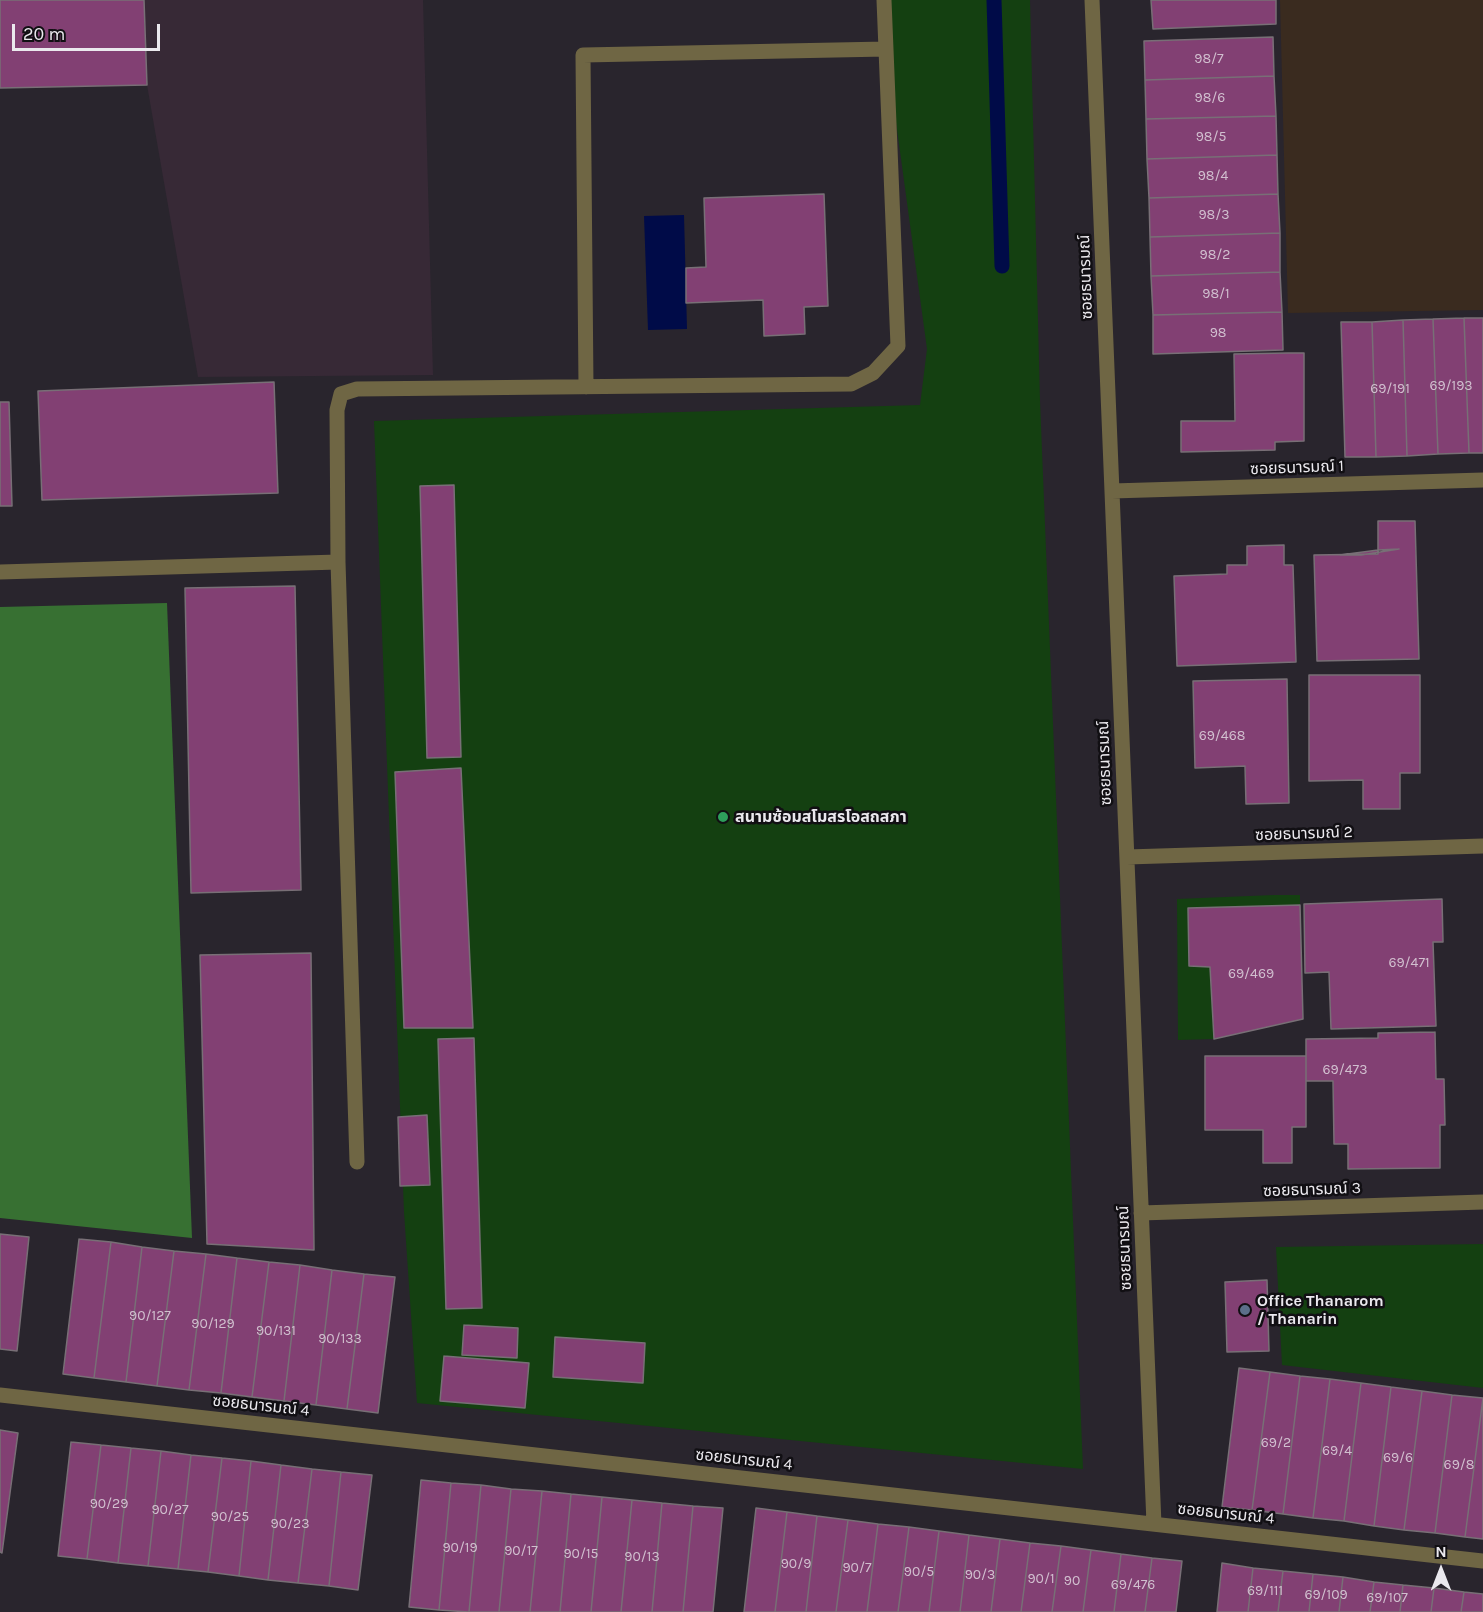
<!DOCTYPE html>
<html>
<head>
<meta charset="utf-8">
<style>
	body { margin:0 }
	#map { position:relative; width:1483px; height:1612px; overflow:hidden; background:#29252d; font-family:Karla,sans-serif }
	canvas { display:block }
	.north { position:absolute; left:1411px; top:1540px; width:60px; height:60px; -webkit-text-stroke:4px #110f13; paint-order:stroke; rotate:0deg; font-size:16px; font-weight:700; line-height:24px; text-align:center; color:#ebe9ee }
	.north::after { content:''; display:block; margin:auto; width:21px; height:27px; background:#ebe9ee; clip-path:polygon(50% 0,100% 100%,50% 72%,0 100%) }
	.scale { position:absolute; left:12px; top:24px; width:148px; height:27px; box-sizing:border-box; border:3px solid #ebe9ee; border-top:0; padding-left:8px; font-size:18px; line-height:21px; white-space:nowrap; color:#ebe9ee; -webkit-text-stroke:4px #110f13; paint-order:stroke }
</style>
</head>
<body>
<div id="map">
<canvas width="1483" height="1612"></canvas>
<div class="north">N</div>
<div class="scale">20 m</div>
</div>
<script>
const g = document.querySelector('canvas').getContext('2d');
g.lineJoin = 'round';
function paint(path, color) {
  g.fillStyle = color;
  g.fill(path, 'evenodd');
}
function poly(rows) {
  const path = new Path2D();
  for (const r of rows) {
    path.moveTo(r[0], r[1]);
    for (let i = 2; i < r.length; i += 2) path.lineTo(r[i], r[i + 1]);
  }
  return path;
}
function strokePath(path, color, width, dash) {
  g.strokeStyle = color;
  g.lineWidth = width;
  g.lineCap = dash ? 'butt' : 'round';
  g.setLineDash(dash || []);
  g.stroke(path);
}
function drawText(font, color, halo, rows, align = 'center') {
  g.font = font + ' Karla,"Noto Sans Thai",sans-serif';
  g.lineWidth = 5;
  g.setLineDash([]);
  g.textBaseline = 'middle';
  g.strokeStyle = halo;
  g.fillStyle = color;
  for (const [text, x, y, turn = 0] of rows) {
    g.save();
    g.translate(x, y);
    g.rotate((+turn || 0) * Math.PI / 180);
    g.textAlign = isNaN(turn) ? turn : align;
    if (halo) g.strokeText(text, 0, 0);
    g.fillText(text, 0, 0);
    g.restore();
  }
}
const commercial = poly([
	[1280,0,1483,0,1483,310,1288,313]
]);
const industrial = poly([
	[144,0,423,0,433,375,198,377,147,85]
]);
const green = poly([
	[884,0,1030,0,1040,401,1083,1469,417,1403,404,1212,374,421,920,405,927,349,886,49],
	[1274,895,1300,895,1300,905,1188,908,1189,966,1210,967,1214,1039,1178,1040,1177,899],
	[1483,1244,1483,1388,1282,1365,1276,1247]
]);
const forest = poly([
	[167,603,192,1238,0,1218,0,607]
]);
const water = poly([
	[684,215,687,329,648,330,644,216]
]);
const stream = poly([
	[994,0,1002,266]
]);
const building = poly([
	[0,0,144,0,147,85,0,88,0,0],
	[1151,0,1276,0,1276,24,1153,29,1151,0],
	[1273,37,1274,76,1145,80,1144,41,1273,37],
	[1274,76,1276,116,1146,119,1145,80,1274,76],
	[1276,116,1277,155,1147,159,1146,119,1276,116],
	[1277,155,1278,194,1149,198,1147,159,1277,155],
	[824,194,828,306,804,307,805,334,764,336,763,300,686,303,686,268,706,267,704,198,824,194],
	[1278,194,1280,233,1150,237,1149,198,1278,194],
	[1280,233,1280,272,1151,276,1150,237,1280,233],
	[1280,272,1282,312,1153,315,1151,276,1280,272],
	[1282,312,1283,350,1153,354,1153,315,1282,312],
	[1464,318,1483,318,1483,453,1469,453,1464,318],
	[1464,318,1469,453,1438,454,1433,319,1464,318],
	[1433,319,1438,454,1407,456,1403,320,1433,319],
	[1403,320,1407,456,1376,457,1372,322,1403,320],
	[1341,322,1372,322,1376,457,1345,457,1341,322],
	[1288,353,1304,353,1304,441,1275,442,1275,450,1181,452,1181,421,1235,421,1234,354,1288,353],
	[274,382,278,493,42,500,38,391,274,382],
	[0,402,9,402,12,506,0,506,0,402],
	[454,485,461,757,427,758,420,486,454,485],
	[1378,521,1415,521,1419,659,1317,661,1314,555,1378,554,1378,521],
	[1284,545,1284,565,1293,565,1296,662,1177,666,1174,576,1227,574,1227,565,1247,565,1247,546,1284,545],
	[1399,549,1361,555,1340,555,1378,550,1399,549],
	[295,586,301,890,191,893,185,588,295,586],
	[1309,675,1420,675,1420,773,1400,773,1400,809,1363,809,1363,780,1309,781,1309,675],
	[1287,679,1289,803,1246,804,1245,766,1195,768,1193,681,1287,679],
	[461,768,473,1028,404,1028,395,772,461,768],
	[1442,899,1443,942,1433,942,1436,1026,1331,1029,1329,972,1305,973,1304,904,1442,899],
	[1300,905,1303,1019,1214,1039,1210,967,1189,966,1188,908,1300,905],
	[311,953,314,1250,207,1244,200,955,311,953],
	[1435,1032,1436,1079,1444,1079,1445,1125,1440,1125,1440,1168,1348,1169,1348,1144,1334,1144,1333,1081,1306,1081,1306,1039,1378,1038,1378,1033,1435,1032],
	[474,1038,482,1308,446,1309,438,1039,474,1038],
	[1205,1056,1306,1056,1306,1127,1292,1127,1292,1163,1263,1163,1263,1130,1205,1130,1205,1056],
	[427,1115,430,1185,400,1186,398,1117,427,1115],
	[0,1234,29,1237,17,1351,0,1349,0,1234],
	[79,1239,111,1242,94,1378,63,1374,79,1239],
	[111,1242,142,1247,126,1382,94,1378,111,1242],
	[142,1247,174,1251,157,1386,126,1382,142,1247],
	[174,1251,206,1254,189,1390,157,1386,174,1251],
	[206,1254,237,1258,221,1393,189,1390,206,1254],
	[237,1258,269,1262,252,1397,221,1393,237,1258],
	[269,1262,300,1265,284,1401,252,1397,269,1262],
	[300,1265,332,1270,316,1405,284,1401,300,1265],
	[332,1270,364,1274,347,1409,316,1405,332,1270],
	[364,1274,395,1277,378,1413,347,1409,364,1274],
	[1267,1280,1269,1351,1227,1352,1225,1282,1267,1280],
	[464,1325,518,1328,517,1358,462,1355,464,1325],
	[555,1337,645,1343,643,1383,553,1377,555,1337],
	[444,1356,529,1363,525,1408,440,1401,444,1356],
	[1239,1368,1270,1372,1252,1510,1222,1507,1239,1368],
	[1270,1372,1300,1376,1283,1514,1252,1510,1270,1372],
	[1300,1376,1330,1379,1313,1518,1283,1514,1300,1376],
	[1330,1379,1361,1383,1344,1521,1313,1518,1330,1379],
	[1361,1383,1391,1387,1374,1526,1344,1521,1361,1383],
	[1391,1387,1422,1391,1404,1530,1374,1526,1391,1387],
	[1422,1391,1452,1395,1435,1533,1404,1530,1422,1391],
	[1452,1395,1483,1398,1465,1537,1435,1533,1452,1395],
	[1483,1398,1483,1539,1465,1537,1483,1398],
	[0,1430,18,1433,2,1553,0,1552,0,1430],
	[71,1442,101,1445,87,1559,58,1556,71,1442],
	[101,1445,131,1448,118,1563,87,1559,101,1445],
	[131,1448,161,1451,148,1566,118,1563,131,1448],
	[161,1451,191,1455,178,1569,148,1566,161,1451],
	[191,1455,222,1458,208,1572,178,1569,191,1455],
	[222,1458,251,1461,239,1576,208,1572,222,1458],
	[251,1461,281,1465,268,1580,239,1576,251,1461],
	[281,1465,312,1469,298,1583,268,1580,281,1465],
	[312,1469,341,1472,329,1586,298,1583,312,1469],
	[341,1472,372,1475,358,1590,329,1586,341,1472],
	[421,1480,451,1483,439,1610,409,1607,421,1480],
	[451,1483,481,1485,469,1612,439,1610,451,1483],
	[481,1485,511,1489,499,1612,469,1612,481,1485],
	[511,1489,542,1491,530,1612,499,1612,511,1489],
	[542,1491,571,1494,560,1612,530,1612,542,1491],
	[571,1494,602,1497,591,1612,560,1612,571,1494],
	[602,1497,632,1500,621,1612,591,1612,602,1497],
	[632,1500,662,1503,652,1612,621,1612,632,1500],
	[662,1503,693,1506,683,1612,652,1612,662,1503],
	[693,1506,723,1508,713,1612,683,1612,693,1506],
	[756,1508,787,1512,775,1612,744,1612,756,1508],
	[787,1512,817,1516,806,1612,775,1612,787,1512],
	[817,1516,848,1520,836,1612,806,1612,817,1516],
	[848,1520,878,1524,867,1612,836,1612,848,1520],
	[878,1524,909,1527,898,1612,867,1612,878,1524],
	[909,1527,939,1531,929,1612,898,1612,909,1527],
	[939,1531,969,1535,960,1612,929,1612,939,1531],
	[969,1535,1000,1539,991,1612,960,1612,969,1535],
	[1000,1539,1030,1543,1021,1612,991,1612,1000,1539],
	[1030,1543,1061,1546,1052,1612,1021,1612,1030,1543],
	[1061,1546,1091,1550,1083,1612,1052,1612,1061,1546],
	[1091,1550,1121,1554,1114,1612,1083,1612,1091,1550],
	[1121,1554,1152,1558,1145,1612,1114,1612,1121,1554],
	[1152,1558,1182,1561,1176,1612,1145,1612,1152,1558],
	[1222,1563,1253,1568,1248,1612,1217,1612,1222,1563],
	[1253,1568,1283,1571,1278,1612,1248,1612,1253,1568],
	[1283,1571,1313,1574,1309,1612,1278,1612,1283,1571],
	[1313,1574,1343,1577,1339,1612,1309,1612,1313,1574],
	[1343,1577,1374,1582,1370,1612,1339,1612,1343,1577],
	[1374,1582,1403,1585,1400,1612,1370,1612,1374,1582],
	[1403,1585,1434,1588,1431,1612,1400,1612,1403,1585],
	[1434,1588,1464,1592,1461,1612,1431,1612,1434,1588],
	[1464,1592,1483,1594,1483,1612,1461,1612,1464,1592]
]);
const street = poly([
	[1092,0,1154,1524],
	[586,387,583,55,886,49],
	[1112,491,1483,480],
	[338,562,337,410,341,394,357,389,851,384,873,373,898,346,884,0],
	[0,572,338,562,357,1162],
	[1127,857,1483,846],
	[1141,1213,1483,1202],
	[0,1395,1483,1561]
]);
const markers = [
	[723,817,6,"#2e9e5b"],
	[1245,1310,6,"#5c6f8a"]
];
const numberNames = [
	["98/7",1209,59],
	["98/6",1210,98],
	["98/5",1211,137],
	["98/4",1213,176],
	["98/3",1214,215],
	["98/2",1215,255],
	["98/1",1216,294],
	["98",1218,333],
	["69/193",1451,386],
	["69/191",1390,389],
	["69/468",1222,736],
	["69/471",1409,963],
	["69/469",1251,974],
	["69/473",1345,1070],
	["90/127",150,1316],
	["90/129",213,1324],
	["90/131",276,1331],
	["90/133",340,1339],
	["69/2",1276,1443],
	["69/4",1337,1451],
	["69/6",1398,1458],
	["69/8",1459,1465],
	["90/29",109,1504],
	["90/27",170,1510],
	["90/25",230,1517],
	["90/23",290,1524],
	["90/19",460,1548],
	["90/17",521,1551],
	["90/15",581,1554],
	["90/13",642,1557],
	["90/9",796,1564],
	["90/7",857,1568],
	["90/5",919,1572],
	["90/3",980,1575],
	["90/1",1041,1579],
	["90",1072,1581],
	["69/476",1133,1585],
	["69/111",1265,1591],
	["69/109",1326,1595],
	["69/107",1387,1598]
];
const streetNames = [
	["ซอยธนารมณ์",1086,277,-92],
	["ซอยธนารมณ์ 1",1297,468,-2],
	["ซอยธนารมณ์",1105,763,-92],
	["ซอยธนารมณ์ 2",1304,834,-2],
	["ซอยธนารมณ์ 3",1312,1190,-2],
	["ซอยธนารมณ์",1125,1248,-92],
	["ซอยธนารมณ์ 4",261,1406,6],
	["ซอยธนารมณ์ 4",744,1460,6],
	["ซอยธนารมณ์ 4",1226,1514,6]
];
const poiNames = [
	["สนามซ้อมสโมสรโอสถสภา",735,817],
	["Office Thanarom",1257,1301],
	["/ Thanarin",1257,1319]
];
paint(commercial, '#3a2b1f');
paint(industrial, '#372936');
paint(green, '#144011');
paint(forest, '#377032');
paint(water, '#000b48');
strokePath(stream, '#000b48', 15);
paint(building, '#824073');
strokePath(building, '#786f76', 1.5);
strokePath(street, '#6f6644', 15);
for (const [x, y, r, color] of markers) {
  const dot = new Path2D();
  dot.arc(x, y, r, 0, 2 * Math.PI);
  g.fillStyle = color;
  g.fill(dot);
  strokePath(dot, '#110f13', 2);
}
drawText('14px', '#d1bfcf', null, numberNames);
drawText('16px', '#ebe9ee', '#110f13', streetNames);
drawText('bold 16px', '#ebe9ee', '#110f13', poiNames, 'left');
</script>
</body>
</html>
